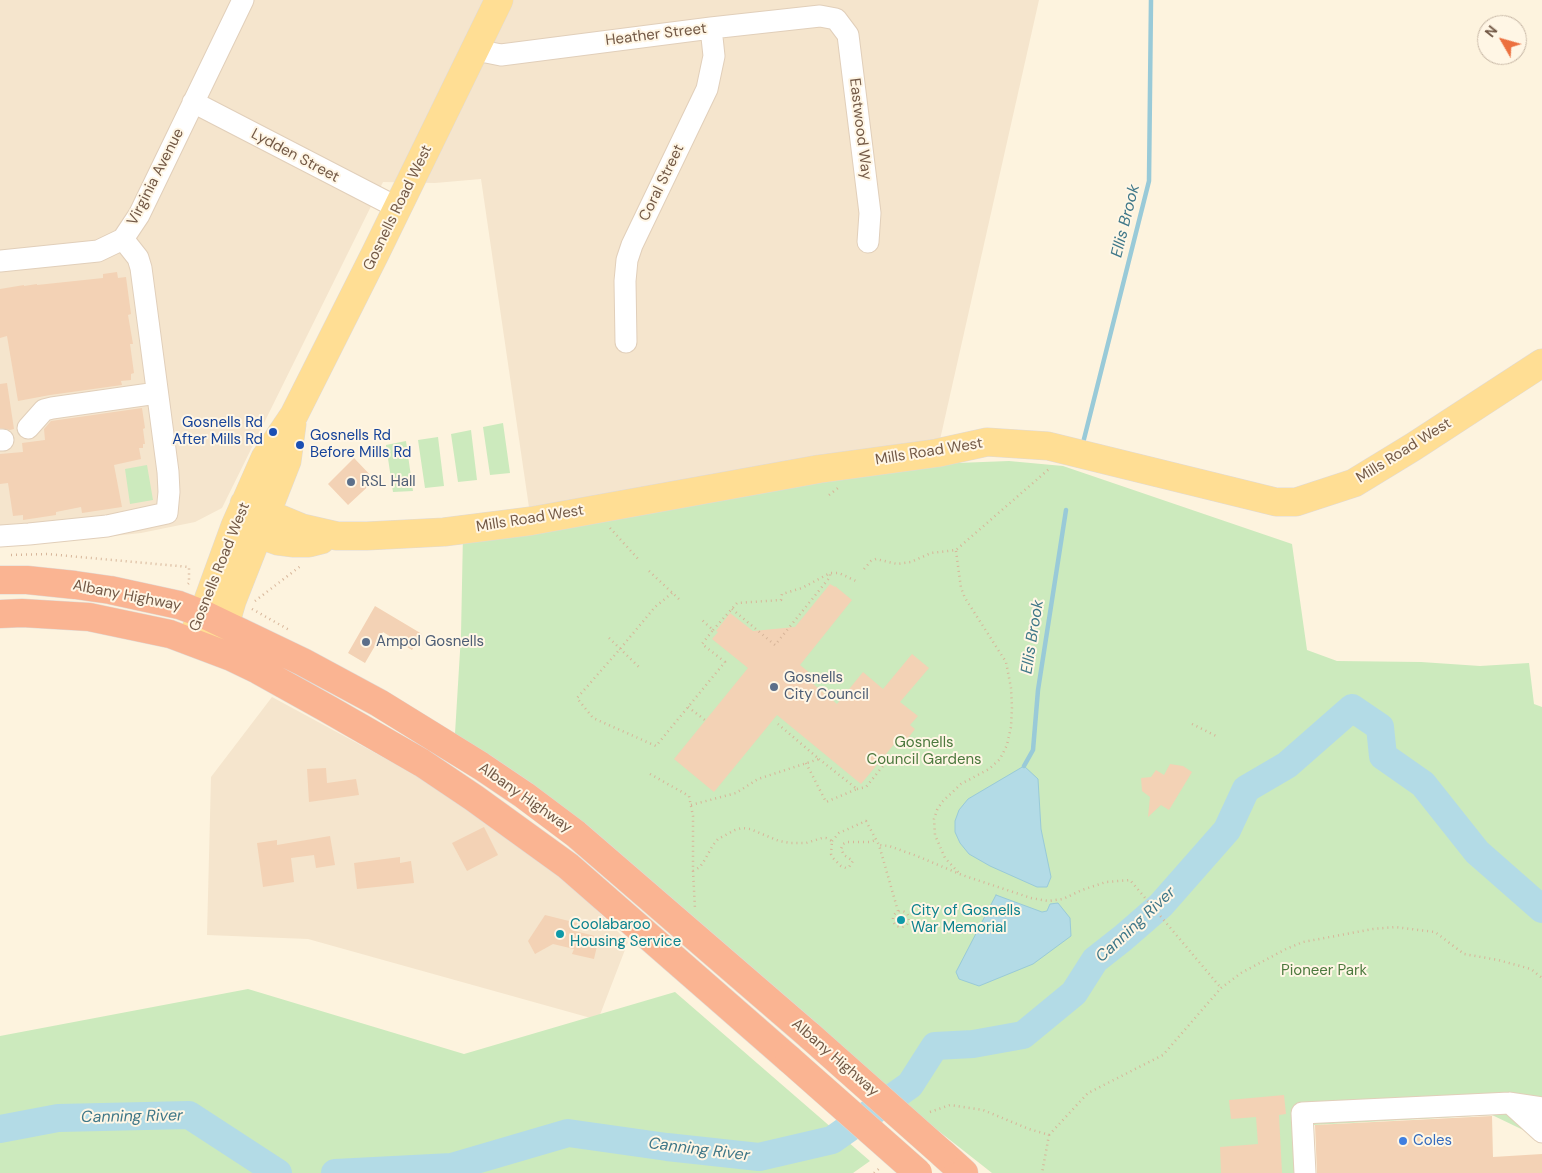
<!DOCTYPE html>
<html>
<head>
<meta charset="utf-8">
<style>
	body { margin:0 }
	#map { position:relative; width:1542px; height:1173px; overflow:hidden; background:#fdf3de; font-family:"DM Sans",sans-serif }
	canvas { display:block }
	.north { position:absolute; left:1477px; top:15px; width:50px; height:50px; box-sizing:border-box; background:#fff6e5; border:1px solid #c7b7a5; border-radius:50%; rotate:308deg; font-size:14px; font-weight:700; line-height:20px; text-align:center; color:#735946 }
	.north::after { content:''; display:block; margin:auto; width:18px; height:22px; background:#ec703e; clip-path:polygon(50% 0,100% 100%,50% 72%,0 100%) }
</style>
</head>
<body>
<div id="map">
<canvas width="1542" height="1173"></canvas>
<div class="north">N</div>
</div>
<script>
const g = document.querySelector('canvas').getContext('2d');
g.lineJoin = 'round';
function paint(path, color) {
  g.fillStyle = color;
  g.fill(path, 'evenodd');
}
function poly(rows) {
  const path = new Path2D();
  for (const r of rows) {
    if (r.length === 3) {
      path.moveTo(r[0] + r[2], r[1]);
      path.arc(r[0], r[1], r[2], 0, 2 * Math.PI);
      continue;
    }
    path.moveTo(r[0], r[1]);
    for (let i = 2; i < r.length; i += 2) path.lineTo(r[i], r[i + 1]);
  }
  return path;
}
function strokePath(path, color, width, dash) {
  g.strokeStyle = color;
  g.lineWidth = width;
  g.lineCap = dash ? 'butt' : 'round';
  g.setLineDash(dash || []);
  g.stroke(path);
}
function drawText(font, color, halo, rows, align = 'center') {
  g.font = font + ' "DM Sans",sans-serif';
  g.lineWidth = 4;
  g.setLineDash([]);
  g.textBaseline = 'middle';
  g.strokeStyle = halo;
  g.fillStyle = color;
  for (const [text, x, y, turn = 0] of rows) {
    g.save();
    g.translate(x, y);
    g.rotate((+turn || 0) * Math.PI / 180);
    g.textAlign = isNaN(turn) ? turn : align;
    if (halo) g.strokeText(text, 0, 0);
    g.fillText(text, 0, 0);
    g.restore();
  }
}
const residential = poly([
	[0,0,1039,0,937,453,531,521,481,179,435,183,383,182,222,508,195,522,141,533,50,543,0,544],
	[272,697,453,795,578,891,628,942,598,1020,308,939,207,935,211,777]
]);
const green = poly([
	[503,423,510,473,490,475,483,427],
	[471,430,477,480,458,482,451,434],
	[438,437,444,486,425,488,418,440],
	[406,441,413,491,393,492,386,445],
	[1009,461,1063,466,1292,544,1307,650,1337,661,1421,662,1480,666,1529,663,1534,704,1542,707,1542,1139,1492,1115,1313,1125,1313,1173,992,1173,454,750,461,635,463,533,853,467],
	[147,465,153,500,130,504,125,469],
	[248,989,464,1054,675,992,870,1161,853,1173,0,1173,0,1036]
]);
const water = poly([
	[1024,766,1038,779,1041,829,1051,877,1047,887,1037,887,990,866,969,854,960,843,955,832,955,821,959,810,968,799,1024,766],
	[996,895,1042,912,1047,911,1050,904,1058,903,1070,918,1071,936,1033,964,979,986,959,979,956,972,996,895]
]);
const stream = poly([
	[1083,443,1149,181,1151,0],
	[1024,766,1033,750,1038,690,1066,510]
]);
const river = poly([
	[0,1129,58,1118,189,1115,278,1173],
	[335,1173,452,1167,568,1133,667,1147,759,1157,832,1140,910,1085,935,1046,973,1044,1023,1035,1074,993,1095,960,1123,938,1161,905,1227,830,1246,789,1287,765,1352,708,1380,727,1383,756,1423,784,1477,852,1542,909]
]);
const building = poly([
	[117,272,118,278,126,277,131,314,128,315,133,344,130,344,134,373,131,374,131,380,121,381,122,385,50,395,18,401,7,336,0,338,0,289,24,285,24,286,37,284,37,285,103,278,103,274],
	[7,383,14,429,10,430,0,428,0,384],
	[142,408,145,428,143,429,145,444,143,444,143,448,139,448,141,459,114,465,122,507,82,513,81,507,56,512,56,515,23,520,23,515,13,516,8,483,0,484,0,454,23,452,22,443,45,440,44,429,51,421],
	[354,458,375,480,348,505,328,484],
	[830,584,835,587,835,586,852,600,800,665,816,678,812,683,837,704,863,672,883,689,912,654,929,668,900,702,918,716,910,725,915,729,902,746,896,742,861,784,777,715,714,792,674,759,748,668,712,639,718,632,716,631,730,613,753,631,795,627],
	[375,606,422,634,412,650,383,632,365,663,348,653],
	[1170,764,1183,766,1192,772,1169,810,1161,805,1148,817,1150,797,1142,791,1141,778,1151,777,1156,770,1164,775],
	[326,768,327,783,356,779,359,795,309,802,307,769],
	[484,827,498,855,467,871,452,843],
	[330,836,335,865,316,868,314,855,291,858,294,882,263,887,257,843,277,840,277,845],
	[400,857,400,863,411,861,414,883,357,889,354,863],
	[545,915,577,923,575,931,599,937,594,959,572,954,574,949,553,944,535,954,528,941],
	[1284,1095,1286,1114,1279,1115,1282,1173,1221,1173,1220,1147,1258,1144,1256,1117,1231,1119,1229,1100],
	[1492,1116,1493,1157,1542,1154,1542,1173,1317,1173,1315,1125]
]);
const path = poly([
	[829,495,838,488],
	[610,528,639,560],
	[956,551,961,588,965,598,1006,662,1011,688,1012,707,1011,727,1007,745,1000,759,989,769,961,784,942,802,937,810,934,819,935,835,945,858,959,873],
	[11,555,47,554,189,567,189,583,187,585],
	[864,569,871,561,876,559,897,564,911,562,931,553,956,550,1049,469],
	[649,571,680,600],
	[672,593,655,607,620,649,577,698,593,718,656,746,725,662,702,644,713,630,702,620],
	[255,601,302,565],
	[252,609,291,631],
	[732,609,775,645,830,577,830,573],
	[713,630,737,603,781,600,782,594,802,588,830,573,839,573,856,581],
	[609,638,640,668],
	[688,707,705,720],
	[1192,724,1218,737],
	[806,763,826,802,857,789,819,759],
	[650,774,689,796,693,816,693,871,695,909],
	[857,789,866,787,887,761],
	[691,805,736,793,758,779,819,759,778,724],
	[832,841,839,833,866,821,879,845],
	[693,871,700,867,704,861,713,845,718,839,735,830,742,828,750,829,779,841,791,843,806,843,822,838,826,838,832,841,831,854,833,858,841,866,846,868,849,867,853,861,844,855,841,849,843,844,847,842,870,842,876,840],
	[898,911,879,845,889,846,917,856,962,875,1031,898,1048,901,1063,899,1082,890,1106,882,1130,880,1221,988],
	[901,919,8],
	[930,1112,950,1105,983,1110,1029,1129,1049,1135,1042,1173],
	[1049,1135,1088,1093,1163,1055,1221,988,1241,973,1286,949,1303,942,1373,929,1395,927,1435,932,1464,954,1498,960,1531,969,1542,978],
	[874,1173,881,1167]
]);
const minor = poly([
	[476,47,486,52,501,55,711,28,820,16,836,19,848,35,870,213,868,242],
	[193,102,398,208],
	[0,261,98,251,123,239,139,215,243,0],
	[626,342,625,281,627,260,632,245,707,89,714,56,711,28],
	[28,428,44,410,52,408,157,393],
	[0,440,3,440],
	[0,536,29,534,107,526,167,513,169,492,168,472,141,268,138,258,123,239],
	[1510,1103,1542,1132],
	[1305,1173,1302,1113,1510,1103,1542,1108]
]);
const major = poly([
	[244,504,302,528,337,536,367,536,444,532,531,521,819,469,937,453,987,442,1048,446,1276,502,1296,502,1354,483,1413,447,1542,363],
	[242,528,278,541,294,543,309,543,321,540],
	[190,641,203,614,235,526,265,458,294,415,376,252,499,0],
	[216,647,225,625,232,601,287,461,292,424]
]);
const highway = poly([
	[0,580,27,580,75,585,110,590,179,605,203,614,303,662,379,703,481,766,524,795,576,834,810,1036],
	[0,614,22,613,89,617,170,634,231,657,258,670,328,709,422,763,474,798,568,866,789,1059],
	[943,1154,964,1173]
]);
const highwayBridge = poly([
	[810,1036,943,1154],
	[789,1059,918,1173]
]);
const markers = [
	[273,432,5,"#1a4fb4"],
	[300,445,5,"#1a4fb4"],
	[351,482,5,"#5c6f8a"],
	[366,642,5,"#5c6f8a"],
	[774,687,5,"#5c6f8a"],
	[901,920,5,"#0f9aa8"],
	[560,934,5,"#0f9aa8"],
	[1403,1141,5,"#3f7fe0"]
];
const streetNames = [
	["Heather Street",656,35,-7],
	["Eastwood Way",860,129,83],
	["Lydden Street",295,156,28],
	["Virginia Avenue",156,177,-63],
	["Coral Street",662,183,-64],
	["Gosnells Road West",398,208,-64],
	["Mills Road West",1404,451,-32],
	["Mills Road West",929,452,-9],
	["Mills Road West",530,519,-9],
	["Gosnells Road West",220,567,-68],
	["Albany Highway",127,596,11],
	["Albany Highway",525,798,35],
	["Albany Highway",835,1058,41]
];
const transitNames = [
	["Gosnells Rd",263,423],
	["After Mills Rd",263,440],
	["Gosnells Rd",310,436,"left"],
	["Before Mills Rd",310,453,"left"]
];
const serviceNames = [
	["RSL Hall",361,482],
	["Ampol Gosnells",376,642],
	["Gosnells",784,678],
	["City Council",784,695]
];
const parkNames = [
	["Gosnells",924,743],
	["Council Gardens",924,760],
	["Pioneer Park",1324,971]
];
const cultureNames = [
	["City of Gosnells",911,911],
	["War Memorial",911,928],
	["Coolabaroo",570,925],
	["Housing Service",570,942]
];
const shopNames = [
	["Coles",1413,1141]
];
const waterNames = [
	["Ellis Brook",1126,221,-76],
	["Ellis Brook",1033,637,-81],
	["Canning River",1136,925,-43],
	["Canning River",132,1117,-1],
	["Canning River",699,1150,7]
];
paint(residential, '#f5e5cd');
paint(green, '#cceabd');
paint(water, '#b3dbe6');
strokePath(water, '#99cad8', 1);
strokePath(stream, '#99cad8', 4.5);
strokePath(river, '#b3dbe6', 28);
paint(building, '#f3d2b5');
strokePath(minor, '#e1cfba', 23);
strokePath(major, '#e0dad6', 29);
strokePath(highway, '#e0dad6', 29);
strokePath(path, '#d7b599', 2.5, [1, 4]);
strokePath(minor, '#fff', 21);
strokePath(major, '#ffde94', 28);
strokePath(highway, '#fab492', 28);
strokePath(highwayBridge, '#e0dad6', 29, []);
strokePath(highwayBridge, '#fab492', 28);
for (const [x, y, r, color] of markers) {
  const dot = new Path2D();
  dot.arc(x, y, r, 0, 2 * Math.PI);
  g.fillStyle = color;
  g.fill(dot);
  strokePath(dot, '#fff6e5', 2);
}
drawText('15px', '#735946', '#fff6e5', streetNames);
drawText('15px', '#164399', '#fff6e5', transitNames, 'right');
drawText('15px', '#4e5e75', '#fff6e5', serviceNames, 'left');
drawText('15px', '#4c793e', '#fff6e5', parkNames);
drawText('15px', '#0d838f', '#fff6e5', cultureNames, 'left');
drawText('15px', '#366cbe', '#fff6e5', shopNames, 'left');
drawText('italic 16px', '#3f7788', '#fff6e5', waterNames);
</script>
</body>
</html>
